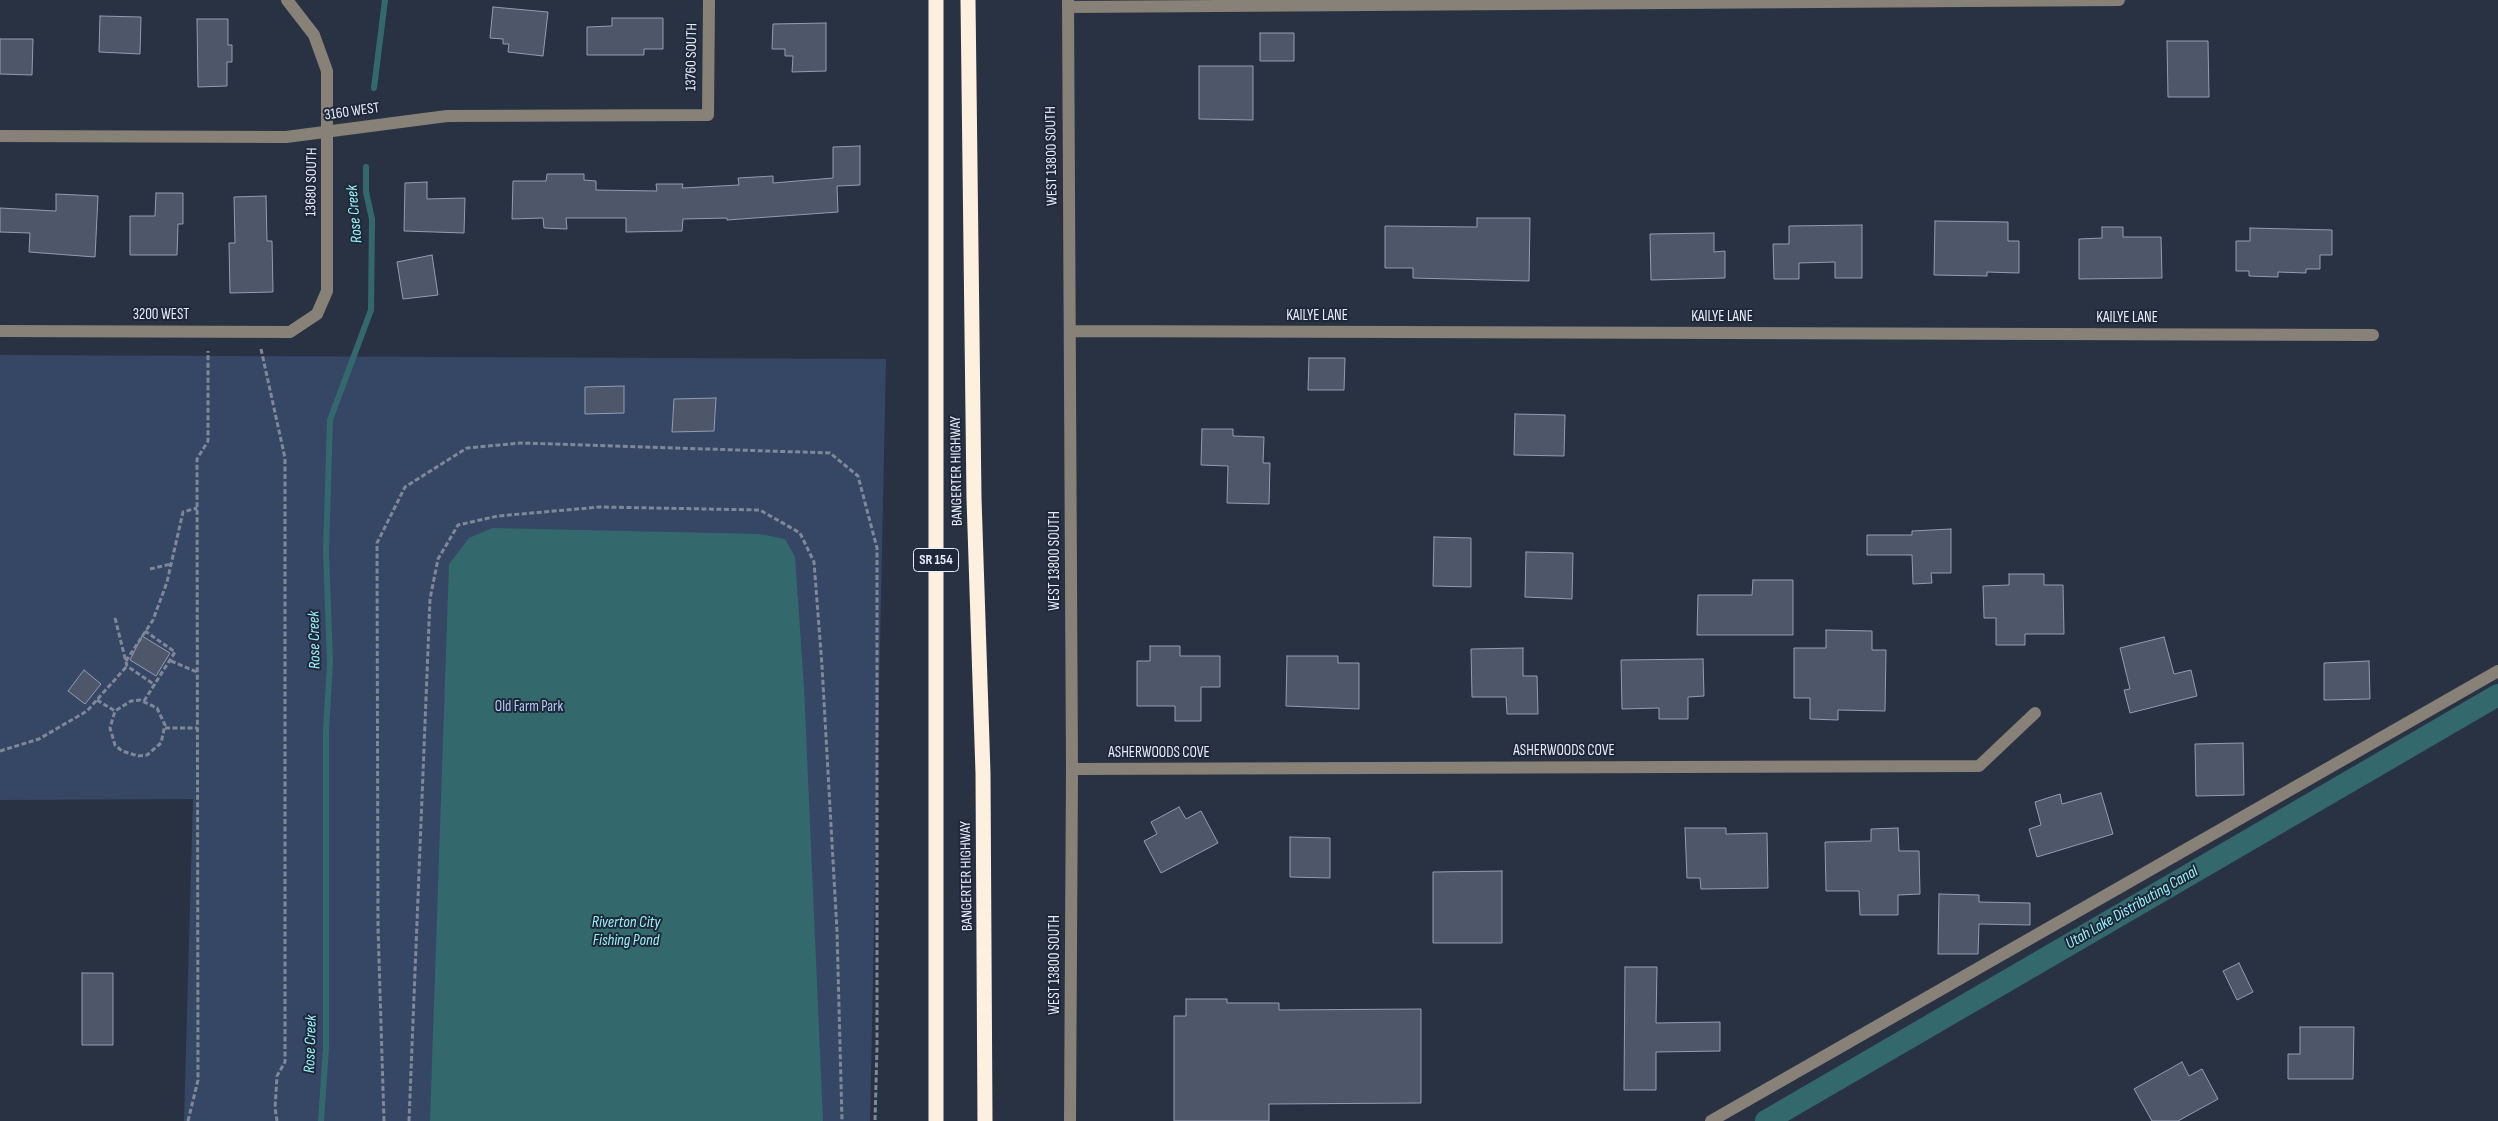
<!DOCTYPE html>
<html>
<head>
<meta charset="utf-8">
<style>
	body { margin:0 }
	canvas { display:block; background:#293243 }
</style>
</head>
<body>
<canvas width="2498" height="1121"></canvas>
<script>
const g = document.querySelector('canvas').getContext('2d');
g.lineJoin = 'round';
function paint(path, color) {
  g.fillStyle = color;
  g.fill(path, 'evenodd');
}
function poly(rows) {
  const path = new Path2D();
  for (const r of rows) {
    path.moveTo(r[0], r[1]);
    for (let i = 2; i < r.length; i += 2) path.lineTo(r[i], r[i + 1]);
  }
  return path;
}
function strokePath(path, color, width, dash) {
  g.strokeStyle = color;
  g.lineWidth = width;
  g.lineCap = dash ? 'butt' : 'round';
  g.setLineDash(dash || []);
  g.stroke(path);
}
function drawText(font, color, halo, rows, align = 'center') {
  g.font = font + ' "Sofia Sans Condensed",sans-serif';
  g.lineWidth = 4;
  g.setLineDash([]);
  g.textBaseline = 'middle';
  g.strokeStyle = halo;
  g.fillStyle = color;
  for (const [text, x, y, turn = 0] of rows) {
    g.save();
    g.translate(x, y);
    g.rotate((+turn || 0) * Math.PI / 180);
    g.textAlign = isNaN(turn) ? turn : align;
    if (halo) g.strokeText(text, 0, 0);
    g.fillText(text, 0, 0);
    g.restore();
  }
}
const green = poly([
	[0,355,886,359,870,1121,184,1121,193,799,0,800]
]);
const water = poly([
	[492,528,760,534,785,539,795,557,804,687,823,1121,430,1121,449,564,469,538]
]);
const stream = poly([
	[374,88,385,0],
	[321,1121,326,1048,326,730,330,663,326,551,330,420,371,310,372,219,366,192,366,167]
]);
const canal = poly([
	[1766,1121,2498,695]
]);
const building = poly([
	[493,7,548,12,543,56,508,52,509,44,503,44,503,39,490,38,493,7],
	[100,16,141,17,140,54,99,52,100,16],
	[612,18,663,18,663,49,644,49,644,55,587,55,587,27,612,26,612,18],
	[197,19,228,19,228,45,232,45,232,62,227,62,227,86,198,87,197,19],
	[826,23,826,71,792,72,793,56,785,56,785,49,772,49,773,24,826,23],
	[1260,33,1294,33,1294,61,1260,61,1260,33],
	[0,39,33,39,32,75,0,74,0,39],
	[2167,41,2208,41,2209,97,2168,97,2167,41],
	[1199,66,1253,66,1253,120,1199,119,1199,66],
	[860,146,860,185,837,186,838,212,727,220,727,218,683,219,682,231,626,232,626,218,566,218,567,229,544,228,543,218,512,219,513,181,546,181,547,174,584,174,584,180,596,181,596,190,657,191,656,184,683,184,682,188,739,185,738,178,773,176,773,183,833,178,833,147,860,146],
	[427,182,427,199,465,198,464,233,404,231,405,183,427,182],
	[156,193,183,193,183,224,178,224,177,255,130,255,130,216,155,216,156,193],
	[56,194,98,196,95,257,29,252,30,233,0,232,0,208,56,211,56,194],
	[266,196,267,241,272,241,273,292,230,293,229,243,235,243,234,197,266,196],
	[1477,218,1530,218,1529,281,1413,278,1413,268,1385,268,1385,226,1477,227,1477,218],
	[1935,221,2008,222,2008,241,2019,241,2019,273,1987,272,1987,276,1934,275,1935,221],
	[1862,225,1862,278,1835,278,1835,262,1799,263,1799,279,1774,279,1773,244,1789,244,1789,226,1862,225],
	[2102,227,2123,227,2123,237,2161,237,2162,278,2079,279,2079,239,2102,238,2102,227],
	[2250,228,2332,230,2332,255,2320,255,2320,269,2306,269,2306,273,2278,272,2278,277,2249,276,2249,271,2236,271,2236,241,2250,241,2250,228],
	[1714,233,1714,252,1725,251,1725,278,1651,280,1650,234,1714,233],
	[432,255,438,295,403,299,397,262,432,255],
	[1309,358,1345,358,1344,390,1308,390,1309,358],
	[624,386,624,413,585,414,585,387,624,386],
	[716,398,714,431,672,432,674,399,716,398],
	[1515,414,1565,415,1564,456,1514,455,1515,414],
	[1202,429,1233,429,1233,436,1264,437,1263,463,1270,463,1269,504,1227,503,1228,466,1201,465,1202,429],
	[1951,529,1951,573,1931,573,1932,583,1913,584,1912,555,1867,555,1867,535,1912,535,1912,531,1951,529],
	[1434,537,1471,538,1471,587,1433,586,1434,537],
	[1526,552,1573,553,1572,599,1525,597,1526,552],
	[2009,574,2044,574,2044,585,2063,585,2064,634,2025,634,2025,645,1996,645,1996,618,1984,618,1983,586,2009,585,2009,574],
	[1753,580,1793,580,1793,635,1697,635,1698,595,1752,595,1753,580],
	[1826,630,1872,631,1872,650,1886,650,1885,711,1838,710,1838,720,1810,719,1810,698,1794,698,1794,648,1826,648,1826,630],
	[142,636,170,653,156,676,130,660,142,636],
	[2164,637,2174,674,2191,670,2197,696,2130,713,2124,690,2130,689,2120,648,2164,637],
	[1150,646,1180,646,1180,656,1220,656,1220,687,1201,687,1201,721,1175,721,1175,706,1137,706,1137,661,1150,661,1150,646],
	[1523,648,1523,676,1537,676,1538,714,1507,714,1506,697,1472,697,1471,649,1523,648],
	[1287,656,1338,656,1338,663,1359,663,1359,709,1286,706,1287,656],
	[1703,659,1704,696,1688,697,1688,719,1659,719,1659,708,1622,709,1621,660,1703,659],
	[2369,661,2370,699,2324,700,2324,663,2369,661],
	[84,670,101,684,85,704,68,691,84,670],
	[2243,743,2244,795,2196,796,2195,744,2243,743],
	[2101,793,2113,834,2037,857,2029,829,2041,825,2035,802,2060,794,2062,804,2101,793],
	[1179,807,1186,819,1201,811,1218,843,1161,873,1144,841,1157,834,1151,822,1179,807],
	[1685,828,1726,828,1726,834,1767,833,1768,888,1701,889,1700,878,1687,878,1685,828],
	[1898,828,1899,851,1919,851,1920,894,1898,895,1898,915,1860,915,1859,891,1826,891,1825,842,1871,841,1871,829,1898,828],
	[1290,837,1330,838,1330,878,1290,877,1290,837],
	[1502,871,1502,943,1433,943,1433,872,1502,871],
	[1939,894,1979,895,1979,902,2030,903,2030,925,1979,924,1978,954,1938,954,1939,894],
	[2239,963,2253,992,2237,1000,2223,971,2239,963],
	[1625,967,1657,967,1656,1023,1720,1022,1720,1051,1656,1052,1656,1090,1624,1090,1625,967],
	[82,973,113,973,113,1045,82,1045,82,973],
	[1186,999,1227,999,1227,1003,1279,1003,1279,1010,1421,1009,1421,1103,1269,1104,1269,1121,1174,1121,1174,1016,1186,1016,1186,999],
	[2300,1027,2354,1027,2353,1079,2288,1079,2288,1054,2300,1054,2300,1027],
	[2182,1062,2189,1076,2202,1069,2218,1099,2178,1121,2152,1121,2134,1089,2182,1062]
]);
const path = poly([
	[261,349,285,458,285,1062,277,1076,275,1108,277,1121],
	[150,569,171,564],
	[115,618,127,666,155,685],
	[126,661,153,620,167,582,183,512,197,508],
	[171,661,197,672],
	[97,700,115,711,110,728,115,745,122,751,138,756,147,755,161,743,165,725,157,708,140,700,131,701,115,711],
	[144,701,175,652,145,631],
	[165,728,197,728],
	[0,751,39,739,87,711,127,666],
	[188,1121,198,1080,197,459,208,441,208,351],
	[384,1121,378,927,377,543,405,487,467,448,521,443,830,453,858,476,877,548,877,1047,875,1121],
	[409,1121,430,599,438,559,458,525,498,516,600,507,760,510,800,533,814,562,822,666,837,931,842,1121]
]);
const minor = poly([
	[1068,0,1072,769,1070,1121],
	[1068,7,2119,0],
	[0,136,286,137,447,116,708,115,709,0],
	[0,331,290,332,317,314,327,291,327,71,314,35,287,0],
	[1071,331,2373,335],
	[1072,769,1979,766,2035,713],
	[1711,1121,2498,671]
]);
const highway = poly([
	[936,0,936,1121],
	[968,0,974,498,983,773,985,1121]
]);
const shields = [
	[936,560,45]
];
const shieldNames = [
	["SR 154",936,560]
];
const streetNames = [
	["13760 SOUTH",692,57,-89],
	["3160 WEST",352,112,-8],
	["WEST 13800 SOUTH",1052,156,-91],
	["13680 SOUTH",312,182,-89],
	["3200 WEST",161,315],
	["KAILYE LANE",1317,316],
	["KAILYE LANE",1722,317],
	["KAILYE LANE",2127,318],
	["BANGERTER HIGHWAY",957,471,-91],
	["WEST 13800 SOUTH",1055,561,-90],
	["ASHERWOODS COVE",1564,751],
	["ASHERWOODS COVE",1159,753],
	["BANGERTER HIGHWAY",967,876,-91],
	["WEST 13800 SOUTH",1055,965,-90]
];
const parkNames = [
	["Old Farm Park",529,707]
];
const waterNames = [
	["Rose Creek",355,214,-95],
	["Rose Creek",315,640,-91],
	["Utah Lake Distributing Canal",2132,908,-30],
	["Riverton City",626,923],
	["Fishing Pond",626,941],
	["Rose Creek",311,1044,-88]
];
paint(green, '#364665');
paint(water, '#33696d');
strokePath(stream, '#33696d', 6);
strokePath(canal, '#33696d', 22);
paint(building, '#4e576a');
strokePath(building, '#929cb2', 1);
strokePath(path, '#808796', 3, [5, 2.5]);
strokePath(minor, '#888178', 12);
strokePath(highway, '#fef0df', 15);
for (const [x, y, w] of shields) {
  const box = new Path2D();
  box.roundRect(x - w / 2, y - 11.5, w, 23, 4);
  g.fillStyle = '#1f2839';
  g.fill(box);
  strokePath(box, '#e7edf9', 1);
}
drawText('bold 14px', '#e7edf9', null, shieldNames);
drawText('15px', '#e7edf9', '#1f2839', streetNames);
drawText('15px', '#b2caf8', '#1f2839', parkNames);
drawText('italic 16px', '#97f2fa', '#1f2839', waterNames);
</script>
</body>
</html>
